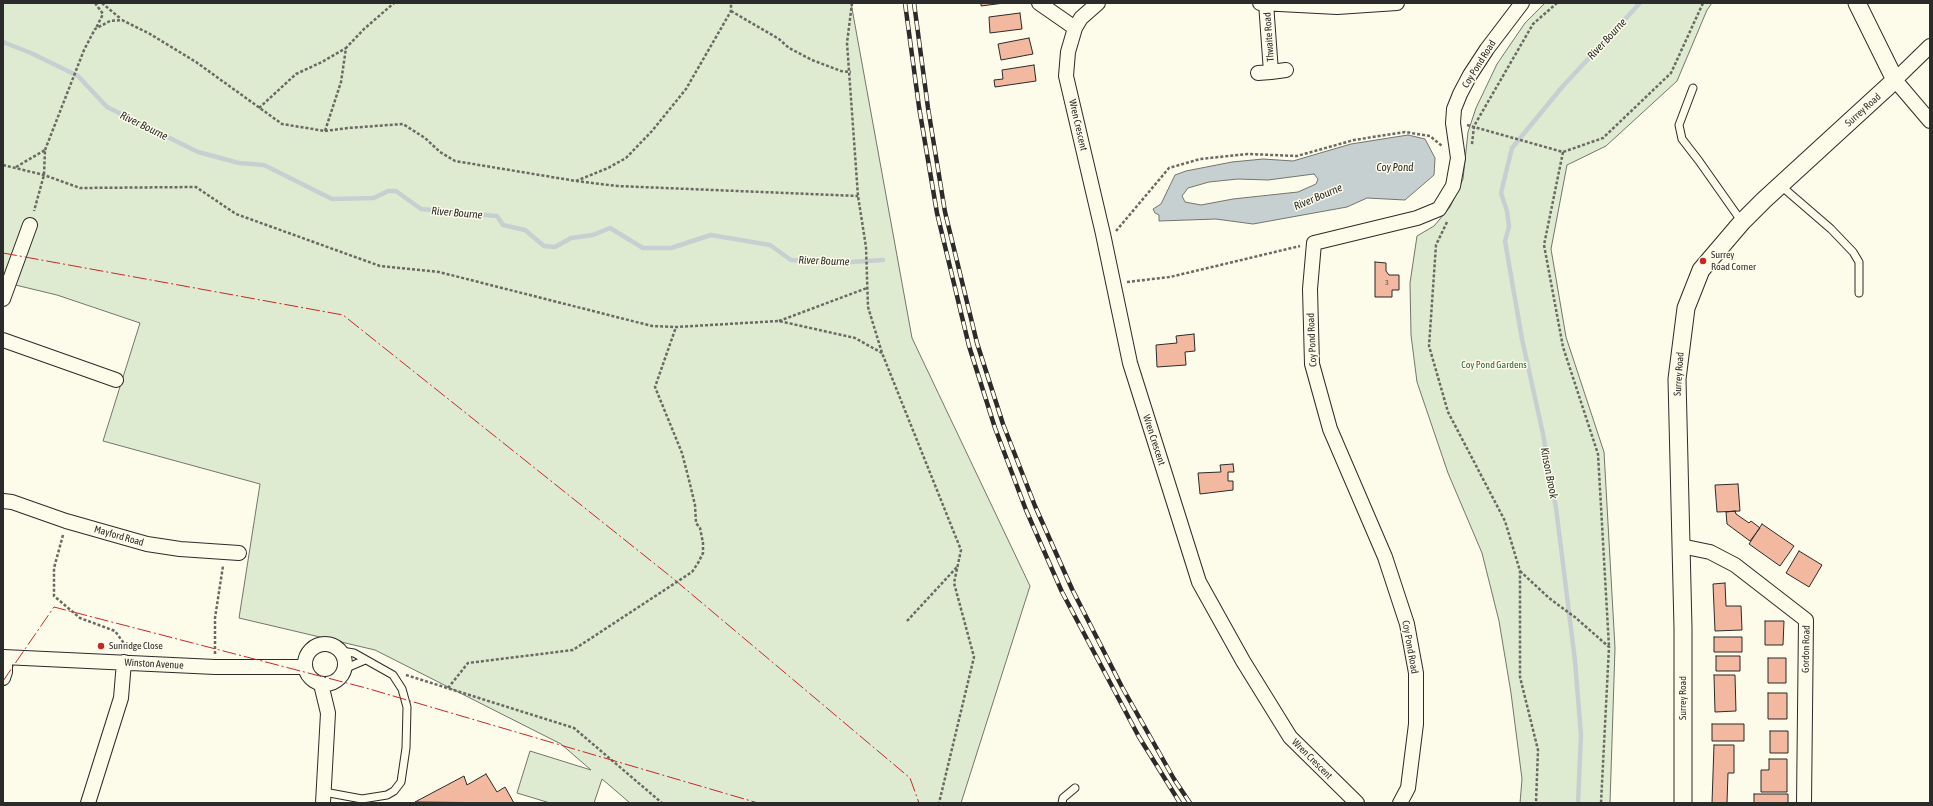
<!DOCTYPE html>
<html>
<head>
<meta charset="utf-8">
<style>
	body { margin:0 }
	#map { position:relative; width:1933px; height:806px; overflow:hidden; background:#fdfbea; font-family:"Asap Condensed",sans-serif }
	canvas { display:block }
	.frame { position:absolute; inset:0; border:4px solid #2b2b2b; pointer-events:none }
</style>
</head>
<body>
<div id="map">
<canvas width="1933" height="806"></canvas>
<div class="frame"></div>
</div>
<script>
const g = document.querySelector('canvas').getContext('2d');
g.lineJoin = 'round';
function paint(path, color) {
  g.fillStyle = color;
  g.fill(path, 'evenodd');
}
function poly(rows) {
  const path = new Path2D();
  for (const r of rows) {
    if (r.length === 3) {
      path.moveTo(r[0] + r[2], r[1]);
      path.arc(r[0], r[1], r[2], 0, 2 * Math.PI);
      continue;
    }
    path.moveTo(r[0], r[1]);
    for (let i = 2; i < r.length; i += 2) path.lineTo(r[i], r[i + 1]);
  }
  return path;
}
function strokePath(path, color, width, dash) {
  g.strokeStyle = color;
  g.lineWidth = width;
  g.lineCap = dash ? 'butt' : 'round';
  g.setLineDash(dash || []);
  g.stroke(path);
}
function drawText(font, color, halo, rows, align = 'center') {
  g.font = font + ' "Asap Condensed",sans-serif';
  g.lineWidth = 3;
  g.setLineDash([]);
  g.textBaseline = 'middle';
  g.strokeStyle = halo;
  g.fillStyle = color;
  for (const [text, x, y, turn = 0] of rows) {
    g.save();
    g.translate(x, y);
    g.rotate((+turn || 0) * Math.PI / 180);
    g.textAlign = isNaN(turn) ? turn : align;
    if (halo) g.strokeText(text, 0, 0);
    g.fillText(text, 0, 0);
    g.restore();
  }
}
const green = poly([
	[3,3,851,3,912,338,1030,586,961,803,630,803,602,779,594,803,550,803,517,793,530,751,591,770,561,744,375,650,239,618,260,484,103,441,140,323,57,295,3,282,3,3],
	[1545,3,1712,3,1707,10,1677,81,1606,146,1567,165,1551,249,1566,337,1604,452,1615,648,1610,803,1520,803,1522,779,1511,693,1499,621,1482,553,1448,473,1417,382,1411,335,1410,283,1417,236,1434,226,1450,207,1463,179,1468,132,1476,108,1497,64,1525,23,1545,3]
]);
const water = poly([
	[1408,135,1425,139,1435,158,1434,175,1405,200,1367,198,1347,207,1253,224,1216,219,1159,221,1159,215,1155,213,1153,209,1161,204,1175,175,1186,171,1232,162,1263,159,1293,161,1351,144,1408,135],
	[1314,174,1318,179,1316,184,1298,192,1233,199,1201,205,1185,202,1182,196,1188,188,1209,182,1238,179,1268,180,1314,174]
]);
const stream = poly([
	[3,42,31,53,78,76,107,107,198,152,239,163,264,165,332,199,374,198,388,191,396,191,421,209,497,216,503,225,525,230,544,246,555,247,571,238,593,235,610,228,643,248,671,248,711,235,770,245,791,260,835,263,883,260],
	[1578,803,1581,735,1575,661,1563,564,1556,508,1543,434,1522,339,1505,241,1509,227,1507,211,1501,193,1512,148,1563,86,1640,3]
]);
const building = poly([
	[981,3,1004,3,981,6,981,3],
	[1020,13,1022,29,990,33,989,17,1020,13],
	[1029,38,1033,54,1001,60,998,44,1029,38],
	[1034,65,1036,81,995,87,994,80,1003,79,1002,70,1034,65],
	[1375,262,1386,263,1386,271,1389,275,1399,275,1399,290,1392,290,1392,297,1375,297,1375,262],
	[1194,334,1195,351,1185,352,1186,365,1157,367,1156,345,1177,343,1176,336,1194,334],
	[1233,464,1234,472,1228,472,1228,481,1233,481,1233,490,1200,494,1198,473,1221,472,1220,465,1233,464],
	[1738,484,1740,511,1717,512,1715,485,1738,484],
	[1735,511,1736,514,1749,523,1751,521,1760,528,1750,541,1727,524,1726,512,1735,511],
	[1762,524,1794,546,1780,566,1749,544,1762,524],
	[1799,551,1822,565,1809,587,1786,573,1799,551],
	[1725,583,1726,606,1741,606,1742,630,1715,631,1713,584,1725,583],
	[1765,621,1784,621,1783,645,1765,645,1765,621],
	[1714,637,1742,637,1742,652,1714,652,1714,637],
	[1716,656,1740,656,1740,671,1716,671,1716,656],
	[1768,658,1786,658,1786,683,1768,683,1768,658],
	[1714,675,1735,675,1736,711,1715,712,1714,675],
	[1768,693,1787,693,1787,719,1768,719,1768,693],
	[1712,724,1744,724,1744,741,1712,741,1712,724],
	[1770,731,1788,731,1788,753,1770,753,1770,731],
	[1714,745,1734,745,1734,773,1728,773,1727,803,1712,803,1714,745],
	[1769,759,1787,759,1787,792,1761,792,1761,770,1769,770,1769,759],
	[486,774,497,792,505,787,514,803,415,802,464,776,467,785,486,774],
	[1754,794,1788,794,1788,803,1754,803,1754,794]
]);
const path = poly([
	[95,3,103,14,96,28],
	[102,3,121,19],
	[852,3,847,43,858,196,866,247,868,307,882,353,961,550,954,583,974,657,939,803],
	[731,11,779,39,789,48,812,60,841,71,851,72],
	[259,108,296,74,322,62,346,48],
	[1467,125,1563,152,1603,138,1671,73,1703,3],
	[325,131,348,128,403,124,425,138,440,152,455,161,576,181,608,168,626,158,652,131,686,89,731,11,731,3],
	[1472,144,1474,126,1533,24,1557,3],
	[45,150,84,50,95,29,110,21,122,20,150,34,196,62,282,124,325,131,341,82,346,48,364,29,394,3],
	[1563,152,1544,245,1563,347,1598,454,1609,647],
	[3,165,44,175,80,188,196,187,236,214,380,266,439,272,652,326,676,327,779,321,855,338,882,353],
	[16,167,45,150,44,175,34,211],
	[576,181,617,186,858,196],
	[1447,222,1436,245,1429,346,1448,412,1505,521,1520,571,1520,677,1538,750,1536,803],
	[1116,231,1169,168,1200,159,1248,154,1297,156,1354,140,1405,132,1430,136,1442,146],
	[1127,282,1170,277,1300,246],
	[779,321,867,288],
	[63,535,54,568,54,596,80,618,115,631,128,649],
	[1520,571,1549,598,1576,618,1609,647,1601,803],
	[907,621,957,567],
	[215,654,215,618,223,566],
	[406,675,574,728,662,803],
	[448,688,468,663,573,650,692,572,698,563,703,553,703,543,700,528,696,523,695,505,689,480,682,453,655,387,676,327]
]);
const service = poly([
	[1693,88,1679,125,1682,139,1699,161,1742,222],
	[1780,185,1831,229,1853,252,1859,262,1859,293],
	[344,669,365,660],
	[324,792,362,799,387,795,394,791,401,782,406,748,407,707,402,689,393,675,354,653,341,651],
	[1062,803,1063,798,1075,788]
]);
const minor = poly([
	[1039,3,1075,28],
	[1098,3,1081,18,1075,28,1068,52,1066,76,1103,234,1130,363,1199,582,1243,661,1290,737,1357,803],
	[1260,3,1337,7,1397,3],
	[1930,46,1895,80,1930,121],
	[1271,72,1286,70],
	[1258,73,1271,72,1266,3],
	[3,299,30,225],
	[3,340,116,380],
	[3,501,12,502,66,521,147,544,180,549,239,553],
	[1681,546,1710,552,1735,565,1806,620,1804,803],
	[325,664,20],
	[3,657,215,667,305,667],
	[3,678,5,672,5,657],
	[321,684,328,713,323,803],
	[88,803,121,698,124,662],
	[1400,803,1408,788,1416,724,1416,673,1407,624,1385,557,1330,429,1312,364,1310,289,1314,243,1417,218,1439,209,1453,186,1458,158,1453,123,1454,109,1460,94,1470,75,1487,49,1522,3]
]);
const tertiary = poly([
	[1683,803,1683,628,1677,379,1686,308,1701,270,1742,222,1764,200,1895,80,1857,3]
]);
const rail = poly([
	[905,3,919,107,937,213,969,346,995,428,1026,510,1062,592,1139,737,1180,803],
	[914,3,928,108,945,212,977,343,1003,424,1035,506,1072,589,1122,687,1174,779,1190,803]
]);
const power = poly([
	[3,253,343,315,670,576,910,778,919,803],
	[3,681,54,607,366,688,758,803]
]);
const markers = [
	[1703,261,4,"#c62828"],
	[101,646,4,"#c62828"]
];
const numberNames = [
	["3",1387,282]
];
const streetNames = [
	["Thwaite Road",1269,37,-94],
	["Coy Pond Road",1479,64,-58],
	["Surrey Road",1863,110,-42],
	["Wren Crescent",1078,125,77],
	["Coy Pond Road",1312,340,-93],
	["Surrey Road",1679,374,-86],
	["Wren Crescent",1154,440,72],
	["Mayford Road",119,536,16],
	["Coy Pond Road",1410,647,80],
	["Gordon Road",1806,649,-89],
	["Winston Avenue",154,664,3],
	["Surrey Road",1683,698,-90],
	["Wren Crescent",1312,759,45]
];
const poiNames = [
	["Surrey",1711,255],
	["Road Corner",1711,267],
	["Sunridge Close",109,646]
];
const parkNames = [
	["Coy Pond Gardens",1494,365]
];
const waterNames = [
	["River Bourne",1607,39,-47],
	["River Bourne",144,126,26],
	["Coy Pond",1395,168],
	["River Bourne",1318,197,-23],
	["River Bourne",457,213,5],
	["River Bourne",824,261,2],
	["Kinson Brook",1549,473,79]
];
paint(green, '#deebd1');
strokePath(green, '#74746e', 1);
paint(water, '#c7d0d0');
strokePath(water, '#74746e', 1);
strokePath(stream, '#c7d0d0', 4.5);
paint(building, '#f2b8a0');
strokePath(building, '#2b2b2b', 1);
strokePath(service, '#2b2b2b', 9);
strokePath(minor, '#2b2b2b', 16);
strokePath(tertiary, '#2b2b2b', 19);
strokePath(path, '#6a6964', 2.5, [3, 2]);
strokePath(service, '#fdfbea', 7);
strokePath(minor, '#fdfbea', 14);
strokePath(tertiary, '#fdfbea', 17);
strokePath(rail, '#2b2b2b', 4.5);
strokePath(rail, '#fdfbea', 3, [9]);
strokePath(power, '#c62828', 1, [14, 3, 2, 3]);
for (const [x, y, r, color] of markers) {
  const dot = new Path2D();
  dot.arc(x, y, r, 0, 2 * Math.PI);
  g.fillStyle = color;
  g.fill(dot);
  strokePath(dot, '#fdfbea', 1.5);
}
drawText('8px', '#5d4e48', null, numberNames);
drawText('10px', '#2b2b2b', '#fdfbea', streetNames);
drawText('10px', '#2b2b2b', '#fdfbea', poiNames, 'left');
drawText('10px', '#34623c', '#fdfbea', parkNames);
drawText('italic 11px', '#2b2b2b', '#fdfbea', waterNames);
</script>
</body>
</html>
